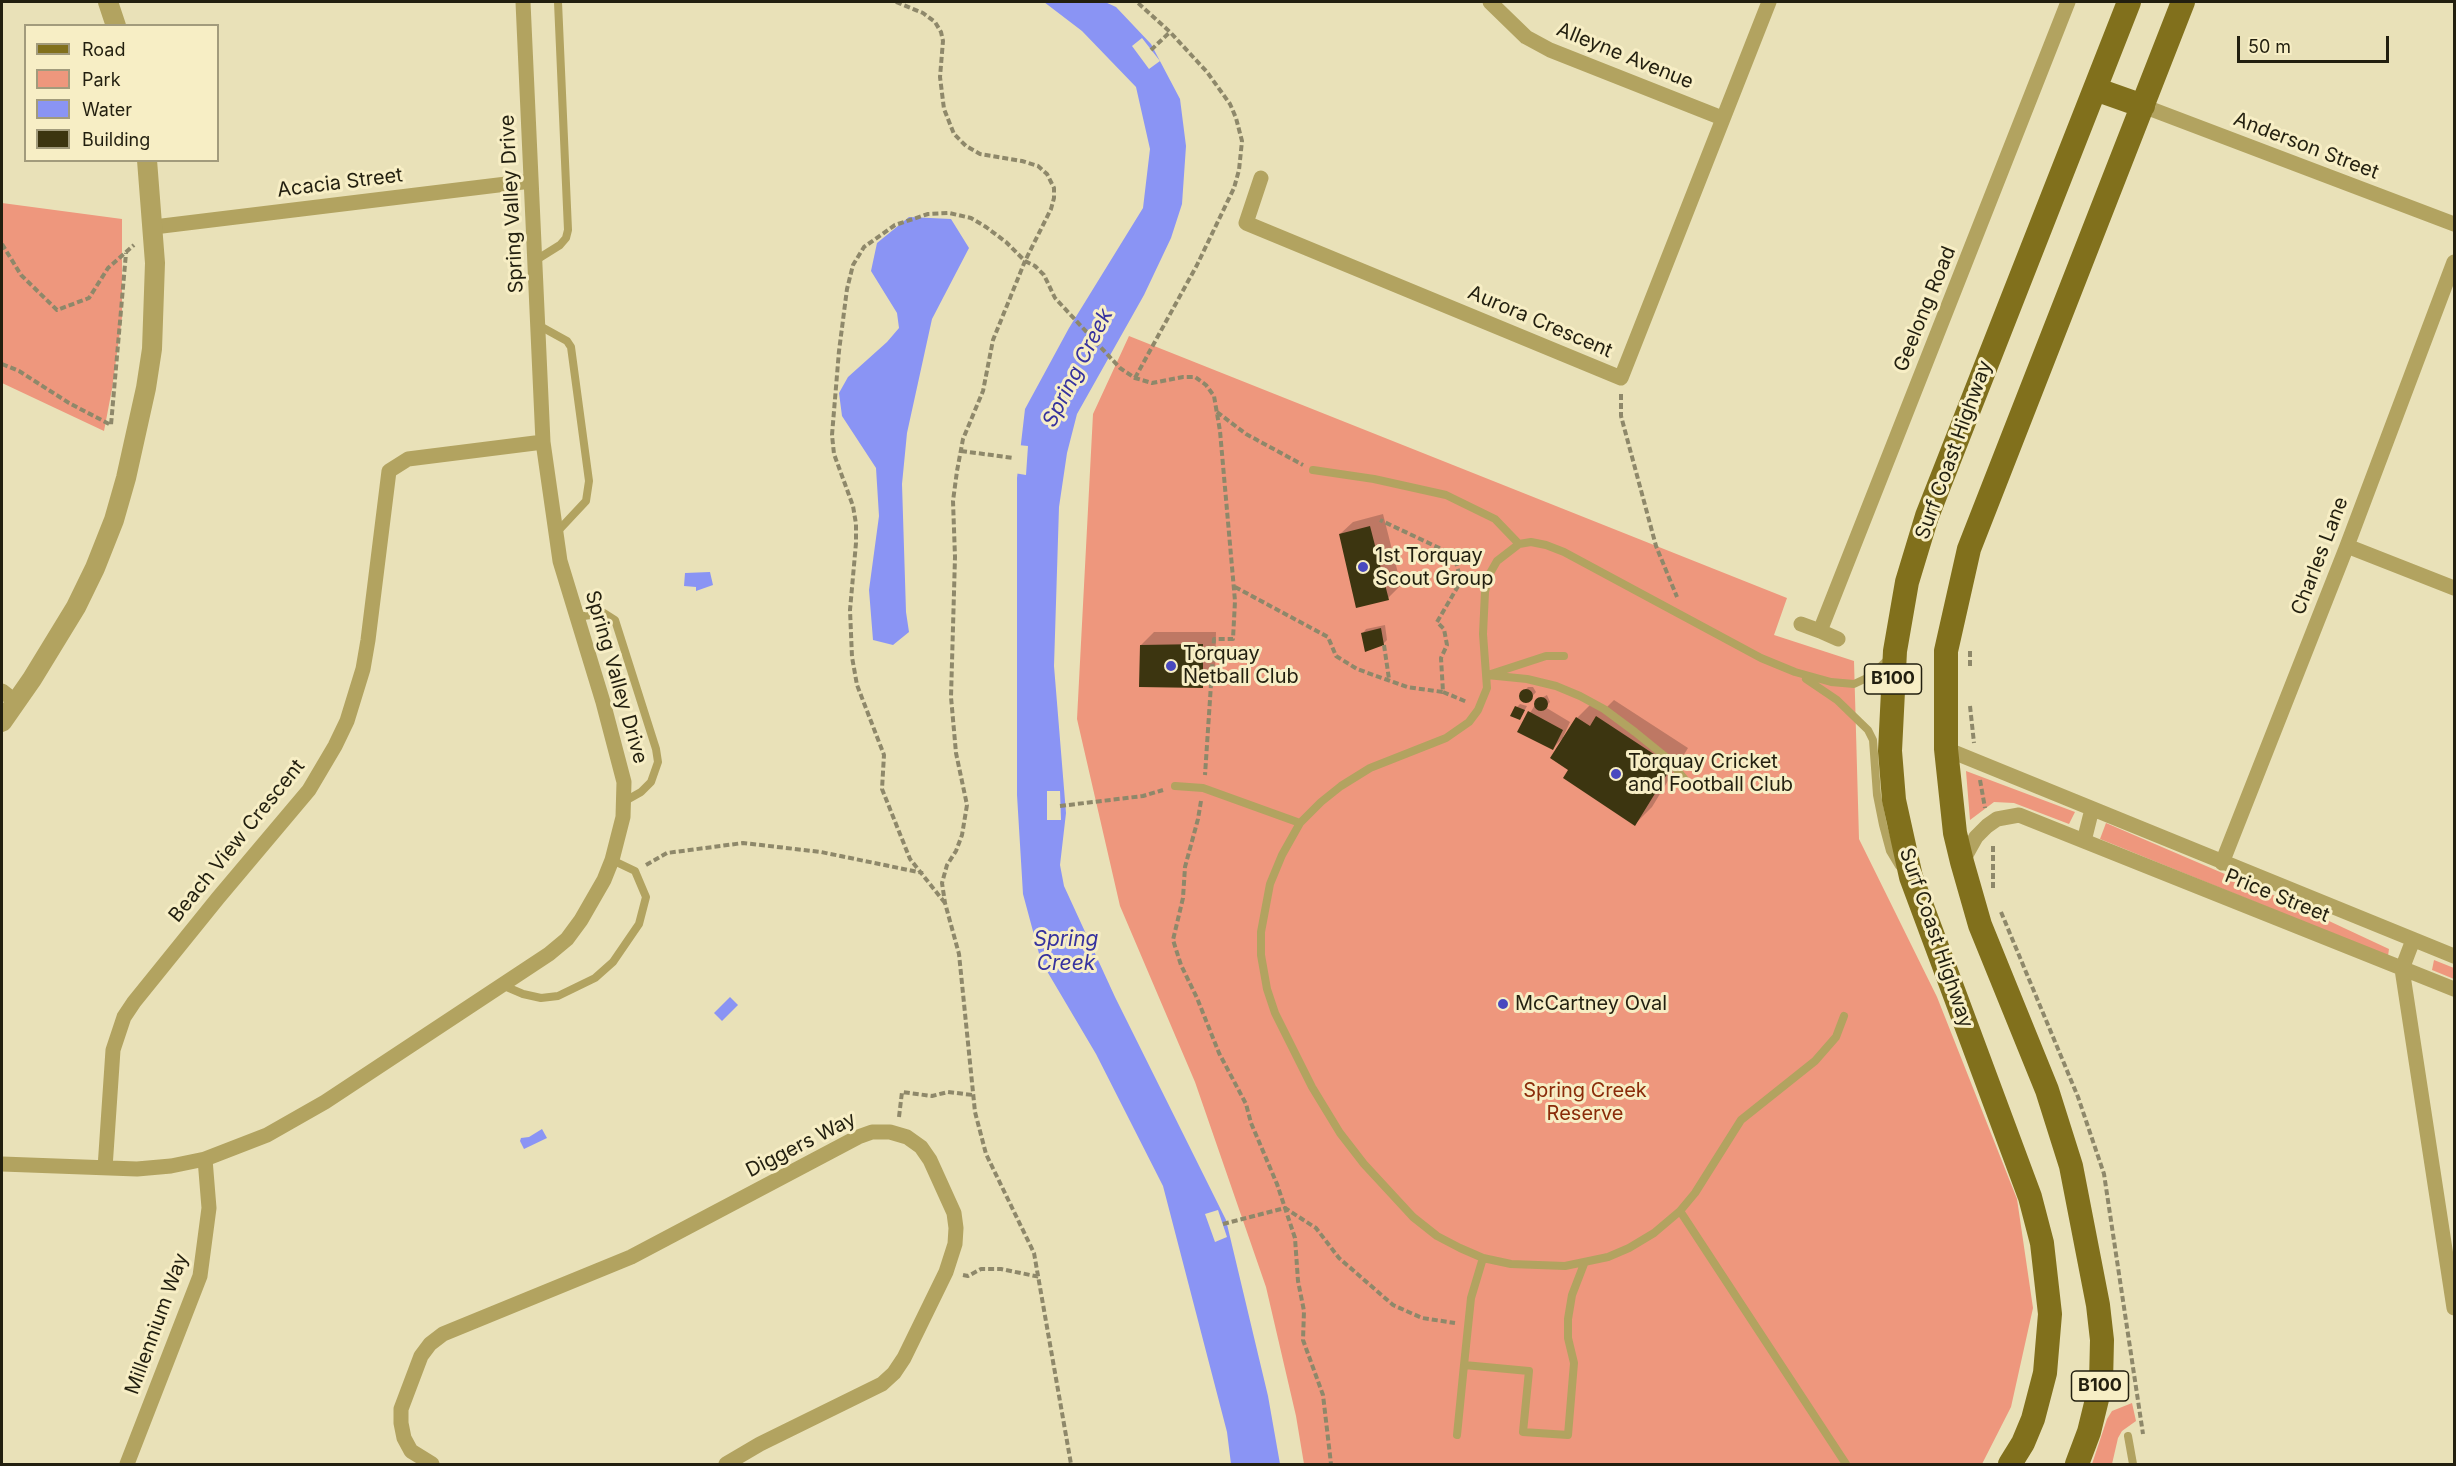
<!DOCTYPE html>
<html>
<head>
<meta charset="utf-8">
<style>
	body { margin:0 }
	#map { position:relative; width:2456px; height:1466px; overflow:hidden; background:#e9e1b8; font-family:Inter,sans-serif }
	canvas { display:block }
	.frame { position:absolute; inset:0; border:3px solid #221f0f; pointer-events:none }
	.legend { position:absolute; left:24px; top:24px; width:195px; height:138px; box-sizing:border-box; background:#f7eec5; border:2px solid #a29b7c; margin:0; padding:8px 10px; list-style:none; font-size:18px; color:#221f0f }
	.legend li { display:flex; align-items:center; gap:12px; height:30px }
	.legend b { width:30px; border:2px solid #a29b7c }
	.scale { position:absolute; left:2237px; top:36px; width:152px; height:27px; box-sizing:border-box; border:3px solid #221f0f; border-top:0; padding-left:8px; font-size:18px; line-height:21px; white-space:nowrap; color:#221f0f; -webkit-text-stroke:4px #f7eec5; paint-order:stroke }
</style>
</head>
<body>
<div id="map">
<canvas width="2456" height="1466"></canvas>
<div class="frame"></div>
<ul class="legend">
<li><b style="height:8px;background:#81701c"></b>Road</li>
<li><b style="height:16px;background:#ee977d"></b>Park</li>
<li><b style="height:16px;background:#8a94f4"></b>Water</li>
<li><b style="height:16px;background:#3c3510"></b>Building</li>
</ul>
<div class="scale">50 m</div>
</div>
<script>
const g = document.querySelector('canvas').getContext('2d');
g.lineJoin = 'round';
function paint(path, color) {
  g.fillStyle = color;
  g.fill(path, 'evenodd');
}
function poly(rows) {
  const path = new Path2D();
  for (const r of rows) {
    if (r.length === 3) {
      path.moveTo(r[0] + r[2], r[1]);
      path.arc(r[0], r[1], r[2], 0, 2 * Math.PI);
      continue;
    }
    path.moveTo(r[0], r[1]);
    for (let i = 2; i < r.length; i += 2) path.lineTo(r[i], r[i + 1]);
  }
  return path;
}
function strokePath(path, color, width, dash) {
  g.strokeStyle = color;
  g.lineWidth = width;
  g.lineCap = dash ? 'butt' : 'round';
  g.setLineDash(dash || []);
  g.stroke(path);
}
function drawText(font, color, halo, rows, align = 'center') {
  g.font = font + ' Inter,sans-serif';
  g.lineWidth = 6;
  g.setLineDash([]);
  g.textBaseline = 'middle';
  g.strokeStyle = halo;
  g.fillStyle = color;
  for (const [text, x, y, turn = 0] of rows) {
    g.save();
    g.translate(x, y);
    g.rotate((+turn || 0) * Math.PI / 180);
    g.textAlign = isNaN(turn) ? turn : align;
    if (halo) g.strokeText(text, 0, 0);
    g.fillText(text, 0, 0);
    g.restore();
  }
}
const green = poly([
	[2,203,122,219,122,317,112,389,104,431,2,383],
	[1129,336,1787,598,1774,635,1854,661,1859,839,1937,997,2017,1199,2033,1308,2011,1407,1982,1464,1304,1464,1296,1416,1266,1287,1195,1082,1120,906,1077,719,1093,414],
	[1966,771,2075,812,2069,824,2014,803,1994,802,1970,820],
	[2106,823,2269,893,2389,949,2388,956,2100,839],
	[2434,960,2454,968,2454,979,2432,970],
	[2132,1403,2136,1421,2122,1431,2118,1438,2112,1464,2092,1464,2107,1419,2112,1411]
]);
const water = poly([
	[1044,2,1105,2,1116,7,1151,44,1180,99,1186,146,1182,204,1171,238,1144,295,1077,414,1067,453,1059,507,1054,666,1066,813,1060,865,1064,886,1115,997,1226,1220,1268,1396,1280,1464,1231,1464,1227,1432,1163,1186,1096,1054,1041,961,1023,894,1017,795,1017,478,1025,409,1069,328,1143,208,1150,149,1136,87,1082,31],
	[909,217,951,219,969,248,932,319,907,433,902,484,906,612,909,632,893,645,873,640,869,590,879,516,876,468,842,416,839,393,848,377,887,342,899,328,897,313,871,271,877,243],
	[710,572,713,585,696,591,696,587,684,586,685,573],
	[730,997,738,1005,722,1021,714,1013],
	[542,1129,547,1138,524,1149,520,1141,521,1138,529,1137]
]);
const pier = poly([
	[1142,38,1160,61,1149,69,1132,46],
	[1018,445,1028,446,1026,475,1014,473],
	[1047,791,1060,791,1061,820,1047,820],
	[1218,1210,1227,1237,1215,1242,1205,1214]
]);
const shadow = poly([
	[1383,514,1401,585,1388,598,1340,534,1353,522],
	[1385,625,1387,640,1383,644,1363,633,1366,629],
	[1154,632,1216,632,1215,674,1202,686,1141,645],
	[1528,687,1533,687,1536,692,1530,699,1524,701,1521,694],
	[1547,695,1550,702,1545,707,1570,722,1563,737,1564,738,1577,718,1594,701,1606,708,1614,700,1688,748,1652,807,1635,824,1570,770,1563,738,1553,748,1519,731,1538,700],
	[1520,704,1527,706,1520,719,1517,707]
]);
const building = poly([
	[1370,526,1389,600,1356,608,1339,534],
	[1381,628,1384,645,1365,652,1361,633],
	[1203,644,1203,688,1139,687,1140,645],
	[1526,696,7],
	[1541,704,7],
	[1515,706,1525,710,1520,720,1510,716],
	[1528,711,1563,730,1553,750,1517,732],
	[1596,716,1672,766,1635,826,1563,778,1568,770,1550,758,1576,717,1590,726]
]);
const path = poly([
	[896,2,923,13,935,22,941,32,943,41,940,77,944,109,954,134,966,146,980,154,1022,161,1038,166,1047,174,1054,188,1054,198,1051,209,1025,261,1035,266,1044,275,1055,298,1120,368,1135,378,1152,383,1183,377,1195,377,1206,385,1214,396,1220,431,1235,601,1233,639,1214,639,1205,775],
	[1151,50,1170,32],
	[2,244,21,275,57,310,89,298,108,268,134,245],
	[2,364,19,371,69,403,111,425,126,253],
	[1135,378,1197,265,1234,188,1239,170,1242,141,1236,118,1230,104,1207,72,1170,32,1137,2],
	[1621,394,1621,416,1656,546,1677,597],
	[1217,412,1246,434,1303,465],
	[961,451,1014,458],
	[1235,587,1328,637,1336,656,1357,669,1407,687,1443,692,1441,658,1447,645,1444,629,1437,622,1461,581,1454,555,1380,520],
	[1384,645,1389,679],
	[1970,666,1970,649],
	[1443,692,1467,702],
	[1970,706,1974,743],
	[1980,780,1985,808],
	[1201,801,1198,819,1185,867,1183,898,1173,940,1181,965,1197,998,1219,1053,1246,1104,1251,1123,1277,1184,1295,1238,1298,1281,1304,1311,1303,1340,1323,1395,1331,1464],
	[1060,806,1143,796,1163,790],
	[646,865,667,853,743,843,821,852,923,873],
	[1993,888,1993,845],
	[945,903,910,859,882,789,884,755,857,685,852,657,850,610,856,543,856,524,853,506,834,454,832,435,839,351,847,289,853,265,864,247,895,225,928,214,949,213,971,218,986,227,1006,242,1025,261,993,340,983,391,963,439,957,471,953,501,955,557,951,697,956,753,967,805,962,835,956,851,947,865,942,883,945,903,959,954,975,1112,986,1154,1034,1253,1071,1464],
	[2001,912,2078,1097,2104,1174,2143,1434],
	[899,1117,902,1092,932,1096,948,1092,973,1095],
	[1223,1224,1285,1208,1316,1228,1339,1258,1393,1305,1422,1318,1455,1323],
	[963,1275,968,1276,981,1269,1001,1269,1040,1277]
]);
const service = poly([
	[536,260,560,245,566,238,568,230,558,2],
	[538,325,567,341,571,347,589,481,586,501,557,532],
	[1313,470,1374,479,1446,495,1495,519,1519,544],
	[577,617,604,613,615,620,656,749,658,762,651,782,641,792,625,801],
	[1491,674,1546,656,1564,656],
	[1487,675,1527,679,1556,686,1580,696,1604,709,1635,732,1667,758,1687,782],
	[1806,679,1837,700,1868,730,1873,740,1877,795,1883,825,1890,851,1899,866],
	[1175,786,1203,788,1300,823],
	[502,985,523,994,541,998,558,996,595,978,613,962,639,924,646,897,635,871,612,860],
	[1844,1016,1836,1037,1815,1061,1741,1120,1695,1193,1680,1211,1846,1464],
	[1680,1211,1654,1233,1629,1248,1608,1257,1565,1266,1511,1264,1483,1258,1460,1248,1437,1236,1413,1217,1364,1164,1340,1133,1312,1087,1275,1013,1267,989,1261,955,1261,932,1270,884,1282,855,1300,823,1321,802,1341,786,1370,768,1446,738,1469,722,1478,710,1487,688,1483,634,1485,592,1489,575,1497,561,1519,544,1531,542,1546,545,1564,552,1761,658,1795,672,1831,682,1854,684,1871,676,1888,659],
	[1483,1258,1471,1298,1464,1365,1529,1371,1523,1432,1568,1435,1574,1363,1568,1338,1568,1319,1572,1295,1584,1264],
	[1457,1435,1464,1365],
	[2128,1436,2133,1464]
]);
const minor = poly([
	[1490,2,1526,37,1550,50,1722,118],
	[2143,106,2454,224],
	[1261,178,1246,223,1621,378,1769,2],
	[154,227,531,181],
	[2347,546,2454,588],
	[1801,624,1820,631,2068,2],
	[1820,631,1838,639],
	[2,691,16,702],
	[1946,749,2454,956],
	[2084,841,2092,809],
	[1962,862,1976,837,1987,826,1997,819,2019,815,2454,989],
	[2222,863,2347,546,2454,262],
	[2413,940,2402,969,2454,1308],
	[2,1164,137,1169,171,1166,205,1159,267,1135,325,1102,549,954,567,939,581,920,604,880,612,860,623,817,624,782,603,702,560,561,543,442,523,2],
	[105,1168,113,1050,124,1017,134,1002,218,898,309,790,335,746,347,721,363,669,368,640,389,471,408,459,543,442],
	[127,1464,200,1276,209,1208,205,1159],
	[432,1464,411,1451,404,1438,401,1423,401,1409,421,1356,430,1344,443,1334,631,1257,858,1137,872,1132,890,1132,907,1137,921,1147,930,1160,954,1213,956,1228,955,1244,946,1272,904,1358,894,1373,882,1384,760,1444,726,1464]
]);
const tertiary = poly([
	[108,2,116,26],
	[2,722,32,679,76,607,95,568,114,520,126,478,146,388,152,349,155,263,147,160]
]);
const primary = poly([
	[2095,89,2143,106],
	[2010,1464,2023,1443,2033,1419,2045,1373,2050,1314,2042,1243,2030,1197,1911,877,1894,800,1890,751,1895,651,1907,582,1927,516,2129,2],
	[2077,1464,2089,1432,2101,1383,2102,1340,2098,1305,2071,1166,2047,1090,1980,925,1962,862,1955,833,1946,749,1946,651,1969,549,2183,2]
]);
const markers = [
	[1363,567,6,"#4949bf"],
	[1171,666,6,"#4949bf"],
	[1616,774,6,"#4949bf"],
	[1503,1004,6,"#4949bf"]
];
const shields = [
	[1893,679,57],
	[2100,1386,57]
];
const shieldNames = [
	["B100",1893,679],
	["B100",2100,1386]
];
const streetNames = [
	["Alleyne Avenue",1625,56,22],
	["Anderson Street",2306,146,21],
	["Acacia Street",340,183,-7],
	["Spring Valley Drive",512,204,-93],
	["Geelong Road",1925,309,-68],
	["Aurora Crescent",1540,322,23],
	["Surf Coast Highway",1954,450,-70],
	["Charles Lane",2320,556,-69],
	["Spring Valley Drive",616,677,74],
	["Beach View Crescent",237,841,-51],
	["Price Street",2277,896,22],
	["Surf Coast Highway",1936,938,71],
	["Diggers Way",801,1145,-27],
	["Millennium Way",157,1324,-70]
];
const poiNames = [
	["1st Torquay",1375,556],
	["Scout Group",1375,579],
	["Torquay",1183,654],
	["Netball Club",1183,677],
	["Torquay Cricket",1628,762],
	["and Football Club",1628,785],
	["McCartney Oval",1515,1004]
];
const parkNames = [
	["Spring Creek",1585,1091],
	["Reserve",1585,1114]
];
const waterNames = [
	["Spring Creek",1078,368,-63],
	["Spring",1066,940],
	["Creek",1066,964]
];
paint(green, '#ee977d');
paint(water, '#8a94f4');
paint(pier, '#e9e1b8');
paint(shadow, '#0003');
paint(building, '#3c3510');
strokePath(path, '#8e886a', 4, [6, 3]);
strokePath(service, '#b2a360', 8);
strokePath(minor, '#b2a360', 15);
strokePath(tertiary, '#b2a360', 20);
strokePath(primary, '#81701c', 24);
for (const [x, y, r, color] of markers) {
  const dot = new Path2D();
  dot.arc(x, y, r, 0, 2 * Math.PI);
  g.fillStyle = color;
  g.fill(dot);
  strokePath(dot, '#f7eec5', 2);
}
for (const [x, y, w] of shields) {
  const box = new Path2D();
  box.roundRect(x - w / 2, y - 15, w, 30, 4.5);
  g.fillStyle = '#f7eec5';
  g.fill(box);
  strokePath(box, '#221f0f', 1.5);
}
drawText('bold 18px', '#221f0f', null, shieldNames);
drawText('20px', '#221f0f', '#f7eec5', streetNames);
drawText('20px', '#221f0f', '#f7eec5', poiNames, 'left');
drawText('20px', '#8a2b09', '#f7eec5', parkNames);
drawText('italic 21px', '#36329e', '#f7eec5', waterNames);
</script>
</body>
</html>
